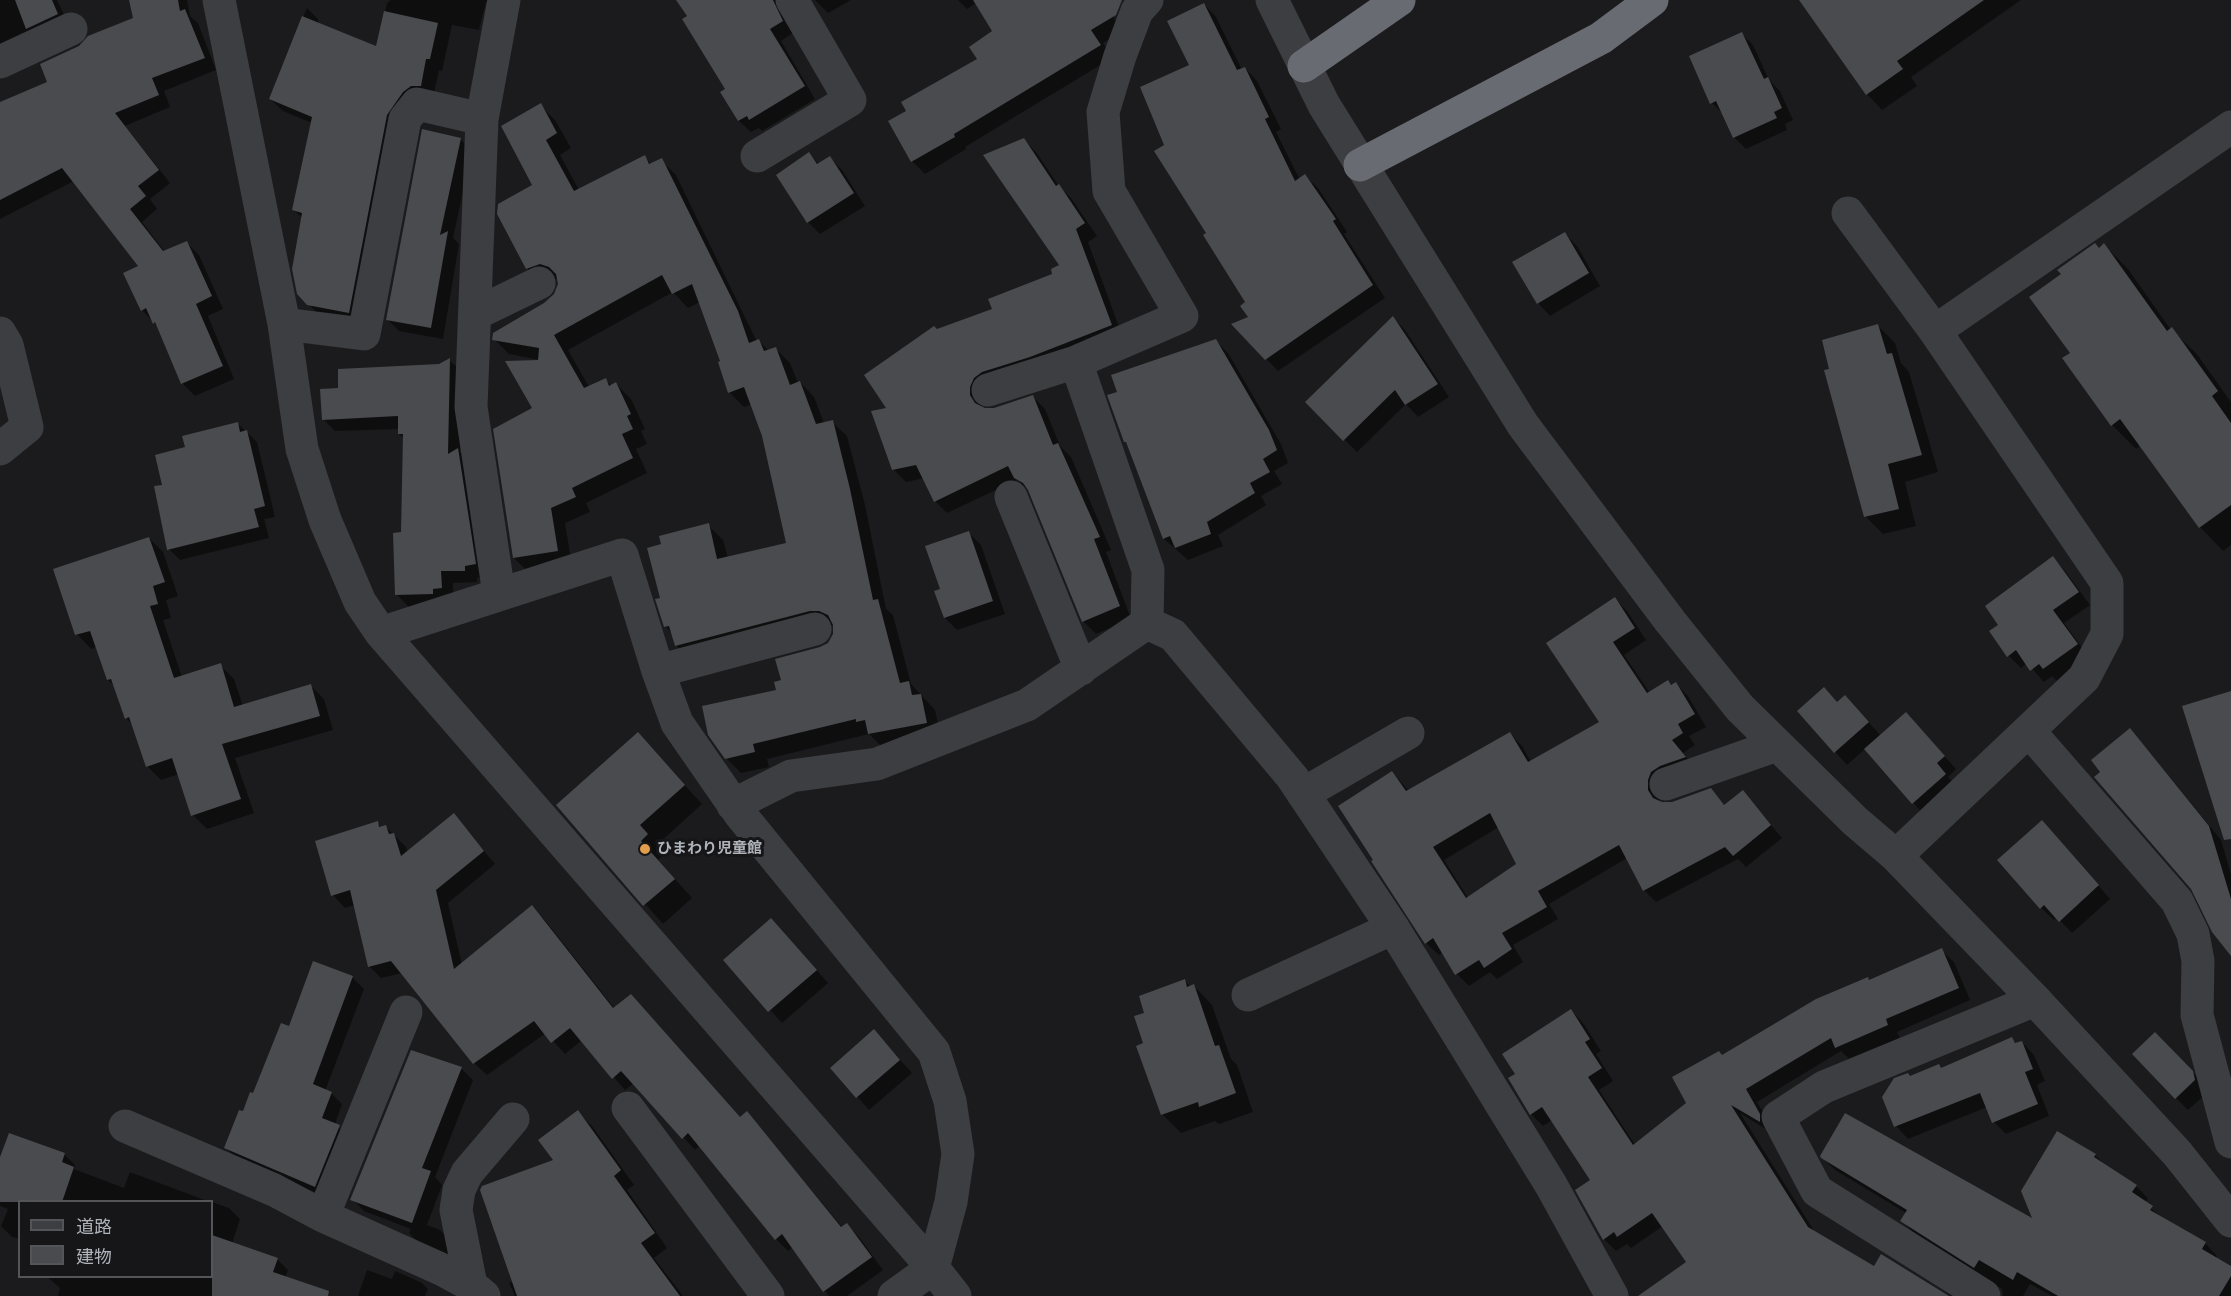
<!DOCTYPE html>
<html>
<head>
<meta charset="utf-8">
<style>
	body { margin:0 }
	#map { position:relative; width:2231px; height:1296px; overflow:hidden; background:#1b1b1d; font-family:Rubik,"Noto Sans JP",sans-serif }
	canvas { display:block }
	.legend { position:absolute; left:18px; top:1200px; width:195px; height:78px; box-sizing:border-box; background:#161618; border:2px solid #535559; margin:0; padding:8px 10px; list-style:none; font-size:18px; color:#afb4bb }
	.legend li { display:flex; align-items:center; gap:12px; height:30px }
	.legend b { width:30px; border:2px solid #535559 }
</style>
</head>
<body>
<div id="map">
<canvas width="2231" height="1296"></canvas>
<ul class="legend">
<li><b style="height:8px;background:#3c3e41"></b>道路</li>
<li><b style="height:16px;background:#4a4b4f"></b>建物</li>
</ul>
</div>
<script>
const g = document.querySelector('canvas').getContext('2d');
g.lineJoin = 'round';
function paint(path, color) {
  g.fillStyle = color;
  g.fill(path, 'evenodd');
}
function poly(rows) {
  const path = new Path2D();
  for (const r of rows) {
    path.moveTo(r[0], r[1]);
    for (let i = 2; i < r.length; i += 2) path.lineTo(r[i], r[i + 1]);
  }
  return path;
}
function strokePath(path, color, width, dash) {
  g.strokeStyle = color;
  g.lineWidth = width;
  g.lineCap = dash ? 'butt' : 'round';
  g.setLineDash(dash || []);
  g.stroke(path);
}
function drawText(font, color, halo, rows, align = 'center') {
  g.font = font + ' Rubik,"Noto Sans JP",sans-serif';
  g.lineWidth = 6;
  g.setLineDash([]);
  g.textBaseline = 'middle';
  g.strokeStyle = halo;
  g.fillStyle = color;
  for (const [text, x, y, turn = 0] of rows) {
    g.save();
    g.translate(x, y);
    g.rotate((+turn || 0) * Math.PI / 180);
    g.textAlign = isNaN(turn) ? turn : align;
    if (halo) g.strokeText(text, 0, 0);
    g.fillText(text, 0, 0);
    g.restore();
  }
}
const shadow = poly([
	[0,0,57,0,70,27,0,52],
	[131,0,187,0,190,16,198,23,216,70,164,91,170,107,125,126,170,183,150,199,157,209,142,222,165,252,186,242,199,255,223,309,208,316,234,379,195,396,183,384,159,328,142,310,140,267,74,181,0,219,0,103,49,83,135,19],
	[391,0,490,0,489,3,486,2,479,30,452,25,442,71,439,70,433,98,424,98,361,324,321,317,299,294,302,218,294,210,312,123,283,111,270,99,307,8,318,19,319,26,377,48,387,3],
	[678,0,789,0,793,33,781,41,815,99,762,131,759,128,751,132,739,121,722,93,727,90],
	[815,0,851,0,828,13],
	[958,0,1103,0,1122,31,1103,43,1112,58,965,147,966,149,925,174,912,161,908,111,979,60,994,31,976,3,967,9],
	[1818,0,2021,0,1911,77,1917,86,1882,110,1867,94],
	[1204,4,1216,17,1242,70,1245,68,1257,81,1281,129,1276,132,1300,180,1305,176,1318,188,1347,232,1344,234,1385,298,1278,371,1234,325,1250,318,1247,303,1208,233,1166,145,1191,66],
	[1742,34,1753,45,1769,80,1780,91,1793,120,1785,124,1787,130,1746,149,1734,137,1724,115,1712,103],
	[540,105,555,120,571,148,560,155,579,190,645,157,652,165,661,160,676,175,757,342,759,341,769,351,775,348,790,363,798,383,800,382,814,397,824,423,832,422,847,436,865,505,886,609,893,615,911,684,935,710,941,737,884,749,869,734,767,759,769,767,741,773,726,758,778,691,783,681,820,649,829,644,834,635,835,625,826,625,691,660,676,645,673,634,665,626,662,599,663,545,708,525,723,540,728,558,788,544,763,435,752,404,744,407,729,392,722,362,700,302,688,308,673,292,568,350,589,387,605,380,612,386,616,384,631,399,645,429,641,431,647,444,636,449,647,473,586,503,590,512,565,523,572,566,529,573,514,558,540,360,509,354,494,339,545,304,555,295,559,285,558,279,556,279,542,283,527,268],
	[460,139,472,151,453,238,459,244,443,339,399,331,387,319],
	[1023,139,1036,152,1058,185,1071,198,1097,236,1088,242,1123,338,981,400,982,409,994,409,1033,397,1045,409,1060,446,1071,457,1111,550,1106,552,1131,619,1096,634,1084,622,1031,492,1017,480,947,513,935,501,924,478,906,482,893,469,889,408,938,331,994,310,1054,275,1062,266],
	[809,154,819,164,830,158,842,170,865,206,820,234,808,222],
	[1565,234,1577,246,1600,286,1550,316,1538,303],
	[2104,245,2128,269,2171,330,2196,353,2231,402,2231,545,2223,551,2200,527,2141,445,2136,449,2112,425,2072,353,2099,249],
	[1393,318,1405,330,1449,397,1418,417,1406,404,1357,452,1307,402],
	[1878,326,1895,343,1901,363,1909,372,1938,472,1905,482,1916,526,1883,534,1865,516,1831,370],
	[1216,341,1228,353,1281,444,1288,463,1274,471,1282,484,1261,496,1266,505,1218,535,1223,546,1188,560,1164,539,1128,445,1125,441,1119,393],
	[449,360,462,372,460,452,470,462,487,576,477,578,477,582,453,583,453,600,445,606,409,607,396,594,403,534,404,438,399,434,400,429,335,431,323,419,340,390,440,366],
	[237,423,257,442,275,517,264,519,269,538,180,560,169,549,164,486,187,448],
	[969,533,981,545,1005,614,957,630,945,618,942,590],
	[149,538,163,552,178,596,166,600,171,618,163,620,182,677,220,665,234,679,243,706,310,685,324,699,333,730,235,758,254,813,207,829,193,815,179,774,161,780,147,766,133,725,126,718,116,687,108,680,96,647,91,649,77,634],
	[2053,558,2065,571,2090,605,2064,623,2089,657,2057,681,2052,676,2044,682,2027,663,2021,668,2009,656,2000,625],
	[1615,599,1627,611,1646,640,1624,655,1650,693,1668,682,1672,686,1676,684,1688,696,1706,727,1689,736,1695,745,1683,753,1697,770,1659,793,1660,803,1672,803,1710,790,1725,806,1743,792,1782,838,1746,867,1738,859,1656,902,1644,890,1627,858,1549,904,1558,919,1513,945,1523,962,1497,979,1490,972,1469,986,1457,974,1443,952,1439,955,1426,943,1392,772,1409,791,1510,734,1522,746,1531,762,1601,723],
	[1499,827,1518,865,1468,898,1444,860],
	[1857,709,1881,736,1918,726,1956,769,1948,777,1957,787,1925,816,1865,749,1847,765,1799,711],
	[638,734,702,804,658,844,665,853,658,860,692,898,663,924,558,805],
	[2142,743,2221,840,2231,874,2231,954],
	[454,815,495,864,448,903,462,965,532,907,544,919,615,1009,741,1118,747,1113,843,1228,847,1225,859,1237,883,1270,847,1296,829,1296,793,1247,788,1251,776,1239,700,1145,695,1150,634,1083,625,1090,582,1040,565,1054,546,1033,487,1075,474,1063,402,973,381,978,369,966,355,905,345,908,333,895,377,823,382,828,386,827,406,847,408,853],
	[2054,834,2110,899,2072,933,2057,917,2054,920,2041,908,1999,860],
	[783,932,828,983,782,1023,725,960],
	[1941,950,1954,962,1970,1000,1897,1032,1900,1038,1849,1059,1841,1051,1757,1102,1772,1128,1772,1133,1740,1113,1818,1237,1733,1296,1654,1296,1688,1263,1663,1226,1631,1248,1627,1244,1616,1251,1604,1239,1592,1180,1552,1120,1543,1126,1531,1114,1517,1074,1571,1010,1583,1023,1601,1051,1596,1054,1613,1081,1599,1090,1635,1145,1688,1103,1723,1056,1868,978,1870,981],
	[314,963,353,978,364,989,325,1091,331,1093,342,1104,335,1124,350,1137,326,1197,237,1159,226,1148,290,1028],
	[1185,981,1191,987,1194,986,1212,1005,1231,1059,1237,1065,1253,1112,1219,1124,1215,1121,1181,1133,1162,1114,1145,1044,1146,1014],
	[874,1031,912,1073,869,1110,832,1068],
	[2155,1035,2205,1085,2207,1093,2188,1110,2176,1098],
	[2012,1039,2017,1044,2022,1042,2034,1055,2045,1081,2037,1085,2049,1116,2006,1134,1994,1122,1987,1107,1908,1139,1896,1126,1911,1078,1942,1069],
	[461,1068,473,1080,435,1177,442,1185,427,1225,440,1230,452,1242,449,1257,421,1245,409,1233,411,1229,364,1211,352,1199],
	[578,1112,592,1126,634,1185,627,1190,667,1248,654,1258,683,1296,515,1296,509,1283,514,1281,555,1161],
	[64,1154,75,1165,74,1169,124,1188,130,1172,210,1202,20,1202,20,1239,12,1237,1,1226,8,1209,0,1206,0,1162],
	[2095,1155,2107,1167,2136,1186,2148,1198,2145,1203,2165,1220,2205,1243,2217,1256,2216,1258,2231,1267,2231,1296,2052,1296,2030,1284,2023,1296,2003,1296,2002,1289,1914,1233,1902,1221,1906,1213,1835,1170,1822,1157,2035,1221],
	[212,1202,229,1208,240,1219,232,1244,277,1259,288,1270,285,1278,297,1296,58,1296,60,1288,46,1276,212,1276],
	[367,1270,392,1279,395,1271,422,1283,428,1289,425,1296,358,1296]
]);
const building = poly([
	[15,0,52,0,58,14,26,29],
	[129,0,178,0,180,11,185,9,205,58,152,78,159,95,115,113,159,170,138,186,146,196,130,209,163,251,187,241,212,296,196,304,223,366,181,384,155,322,153,324,146,308,141,311,123,273,138,266,62,168,0,200,0,102,47,82,40,64,79,46,88,36,133,18],
	[676,0,773,0,783,21,770,29,805,86,749,120,747,116,738,121,720,92,725,89,682,19,687,16],
	[973,0,1122,0,1116,15,1091,30,1101,45,954,134,955,137,911,162,888,121,906,111,901,102,977,59,969,47,992,31],
	[1799,0,1984,0,1897,61,1903,69,1866,95],
	[1204,3,1237,70,1245,67,1269,117,1265,119,1295,181,1305,174,1336,219,1333,221,1373,285,1265,360,1231,324,1248,317,1240,306,1245,302,1203,235,1206,233,1154,151,1164,145,1140,87,1189,65,1167,21],
	[384,11,438,23,430,59,426,59,421,86,411,86,403,92,387,115,349,313,307,305,297,294,292,269,302,213,292,210,312,117,269,99,302,16,376,46],
	[1742,32,1764,79,1768,77,1782,108,1774,112,1777,118,1733,138,1716,101,1710,104,1689,56],
	[541,103,557,133,546,140,574,191,645,155,649,164,662,158,738,311,749,343,759,339,764,351,776,347,790,385,800,381,816,424,833,420,850,489,873,600,878,599,900,683,909,681,912,695,921,694,927,723,868,734,865,720,856,722,856,719,753,744,755,752,725,759,708,735,702,706,776,690,774,682,781,680,775,659,820,647,828,643,833,634,833,625,828,615,819,611,810,611,675,646,669,626,664,627,655,599,660,598,647,548,661,544,659,536,709,523,717,559,786,543,762,436,744,387,728,393,718,362,720,361,692,284,672,294,662,275,554,335,584,388,606,378,609,386,616,382,631,414,627,416,633,429,622,434,633,458,572,488,576,497,551,508,558,551,513,558,493,429,532,408,505,361,538,360,539,348,492,340,493,333,544,303,554,294,558,284,556,274,549,267,540,264,526,269,497,214,498,204,532,185,501,126],
	[422,129,461,138,440,235,448,231,431,328,386,320],
	[1024,138,1056,186,1059,184,1085,223,1076,229,1112,325,1030,357,982,372,974,378,970,387,970,395,975,403,985,408,994,408,1033,395,1053,445,1058,443,1100,537,1094,539,1120,606,1082,622,1028,490,1023,483,1014,478,1008,466,934,502,916,465,892,470,871,411,886,408,864,375,934,326,937,329,992,309,988,299,1052,274,1051,269,1059,265,983,155],
	[809,152,817,164,830,156,854,193,807,223,776,175],
	[1565,232,1589,273,1537,304,1512,262],
	[2095,243,2099,248,2104,243,2167,331,2172,327,2218,391,2212,396,2231,423,2231,505,2199,528,2120,419,2111,426,2062,358,2070,353,2029,297,2061,274,2057,270],
	[1393,316,1438,384,1405,405,1395,390,1343,441,1305,402],
	[1878,324,1887,354,1892,353,1922,455,1888,464,1899,509,1864,517,1824,370,1829,369,1822,340],
	[1216,339,1269,430,1277,450,1263,459,1270,472,1250,483,1255,493,1207,522,1211,534,1175,548,1170,536,1163,539,1126,442,1124,442,1107,395,1117,392,1111,375],
	[450,358,448,454,458,448,476,564,465,566,465,571,441,571,442,588,433,589,433,594,395,595,393,533,401,532,403,434,398,434,398,416,322,420,320,389,338,388,338,369,439,364],
	[238,422,240,432,247,430,265,506,254,509,259,527,167,550,154,486,162,485,155,455,185,447,182,436],
	[969,531,993,601,944,618,934,591,940,589,925,546],
	[149,537,165,582,153,586,158,604,150,606,174,678,221,663,234,707,311,684,320,716,222,744,241,799,191,816,172,758,146,767,129,717,125,719,111,679,107,680,90,631,75,635,53,569],
	[2053,556,2079,592,2053,610,2078,644,2043,669,2039,664,2030,671,2016,650,2007,657,1989,631,1998,625,1985,606],
	[1615,597,1635,628,1613,642,1647,693,1668,680,1671,685,1676,682,1695,714,1678,724,1683,733,1672,740,1686,757,1660,766,1651,772,1648,780,1648,790,1653,798,1662,802,1672,802,1711,788,1724,805,1743,790,1771,825,1733,856,1725,847,1643,891,1619,845,1538,891,1547,907,1502,933,1512,949,1484,968,1479,960,1455,975,1433,938,1425,944,1371,861,1373,860,1338,806,1392,771,1406,791,1510,732,1528,762,1599,722,1546,643],
	[1490,813,1516,864,1466,898,1433,847],
	[1824,687,1837,702,1845,695,1869,722,1834,753,1797,711],
	[2231,691,2231,839,2224,840,2182,706],
	[1906,712,1945,756,1937,763,1946,774,1912,804,1864,749],
	[2130,728,2209,826,2231,899,2231,956,2212,932,2191,889,2094,777,2100,772,2091,760],
	[638,732,685,785,640,825,648,834,641,841,675,879,643,906,556,805],
	[454,813,484,851,436,890,454,969,532,905,613,1008,631,994,740,1117,747,1111,841,1227,847,1223,872,1257,823,1292,782,1234,775,1240,688,1133,682,1139,621,1071,612,1079,570,1028,551,1043,534,1021,473,1064,391,961,368,967,350,890,331,896,315,841,378,821,379,827,386,825,389,834,394,833,401,856],
	[2042,820,2099,885,2059,922,2044,905,2040,909,1997,860],
	[771,918,817,970,768,1012,723,960],
	[1942,948,1959,988,1886,1019,1888,1025,1835,1048,1831,1038,1746,1089,1760,1114,1760,1122,1731,1105,1808,1227,1874,1266,1881,1254,1949,1296,1638,1296,1686,1262,1652,1213,1617,1237,1614,1232,1603,1240,1575,1190,1590,1180,1542,1107,1530,1115,1508,1078,1515,1074,1502,1054,1571,1009,1590,1039,1585,1042,1602,1068,1588,1077,1633,1145,1686,1103,1672,1077,1719,1051,1722,1055,1816,999,1868,977,1869,980],
	[313,961,353,976,313,1084,332,1092,322,1118,340,1125,315,1187,224,1148,239,1110,243,1111,250,1092,253,1093,281,1023,289,1026],
	[1185,979,1187,987,1194,984,1215,1046,1219,1045,1236,1093,1199,1107,1198,1102,1161,1115,1136,1046,1143,1043,1134,1016,1144,1013,1139,996],
	[874,1029,900,1060,856,1098,830,1068],
	[2155,1032,2193,1071,2195,1080,2175,1099,2132,1054],
	[2012,1037,2015,1043,2022,1041,2033,1069,2025,1072,2038,1104,1992,1123,1980,1093,1894,1127,1882,1097,1894,1078,1908,1073,1910,1076,1939,1064,1941,1068],
	[411,1050,462,1067,422,1168,431,1171,412,1223,350,1200],
	[578,1110,621,1170,614,1176,655,1233,641,1243,680,1296,517,1296,480,1190,482,1186,553,1160,538,1140],
	[1845,1113,2032,1218,2021,1191,2057,1131,2096,1154,2094,1157,2137,1185,2132,1192,2153,1206,2150,1210,2206,1242,2202,1249,2231,1266,2231,1276,2219,1296,2058,1296,2017,1272,2013,1280,1979,1260,1974,1268,1900,1221,1907,1210,1821,1158,1820,1156],
	[9,1133,65,1153,62,1162,74,1167,62,1202,0,1202,0,1157],
	[212,1235,278,1258,273,1272,329,1291,328,1296,212,1296]
]);
const minor = poly([
	[219,0,284,324,302,449,325,520,360,602,381,633,933,1268,955,1296],
	[1147,0,1137,11,1120,56,1103,112,1109,191,1182,316,1076,362,1148,570,1147,623,1173,635,1292,777,1393,928,1551,1185,1612,1296],
	[0,62,71,29],
	[482,119,471,407,499,594],
	[757,156,850,100,792,0],
	[1848,213,1935,331,2107,583,2107,634,2084,678,1896,856],
	[475,314,539,283],
	[284,324,364,334,405,119,417,104,482,119,504,0],
	[1935,331,2231,127],
	[0,333,7,345,27,427,0,449],
	[988,390,1076,362],
	[1011,497,1081,669],
	[381,633,622,555,658,671,677,723,740,814,934,1052,950,1101,958,1154,951,1202,933,1268,894,1296],
	[658,671,815,629],
	[2029,731,2177,901,2193,934,2198,961,2197,1015,2231,1142],
	[1666,784,1777,745],
	[1303,794,1408,733],
	[733,805,791,776,877,764,1027,705,1147,623],
	[1248,995,1393,928],
	[628,1108,768,1296],
	[125,1126,274,1190,323,1216,443,1270,471,1285,484,1296],
	[323,1216,406,1012],
	[471,1285,456,1210,459,1190,467,1173,513,1119],
	[1984,1296,1817,1191,1778,1117,1824,1087,2035,1000]
]);
const tertiary = poly([
	[1272,0,1324,105,1523,425,1670,621,1740,708,1855,821,1896,856,2035,1000,2177,1153,2231,1221]
]);
const motorway = poly([
	[1304,66,1399,0],
	[1360,165,1601,38,1652,0]
]);
const markers = [
	[645,849,6,"#e29c4d"]
];
const poiNames = [
	["ひまわり児童館",657,849]
];
paint(shadow, '#0007');
paint(building, '#4a4b4f');
strokePath(minor, '#3c3e41', 33);
strokePath(tertiary, '#3c3e41', 33);
strokePath(motorway, '#686c72', 33);
for (const [x, y, r, color] of markers) {
  const dot = new Path2D();
  dot.arc(x, y, r, 0, 2 * Math.PI);
  g.fillStyle = color;
  g.fill(dot);
  strokePath(dot, '#161618', 2);
}
drawText('bold 15px', '#afb4bb', '#161618', poiNames, 'left');
</script>
</body>
</html>
